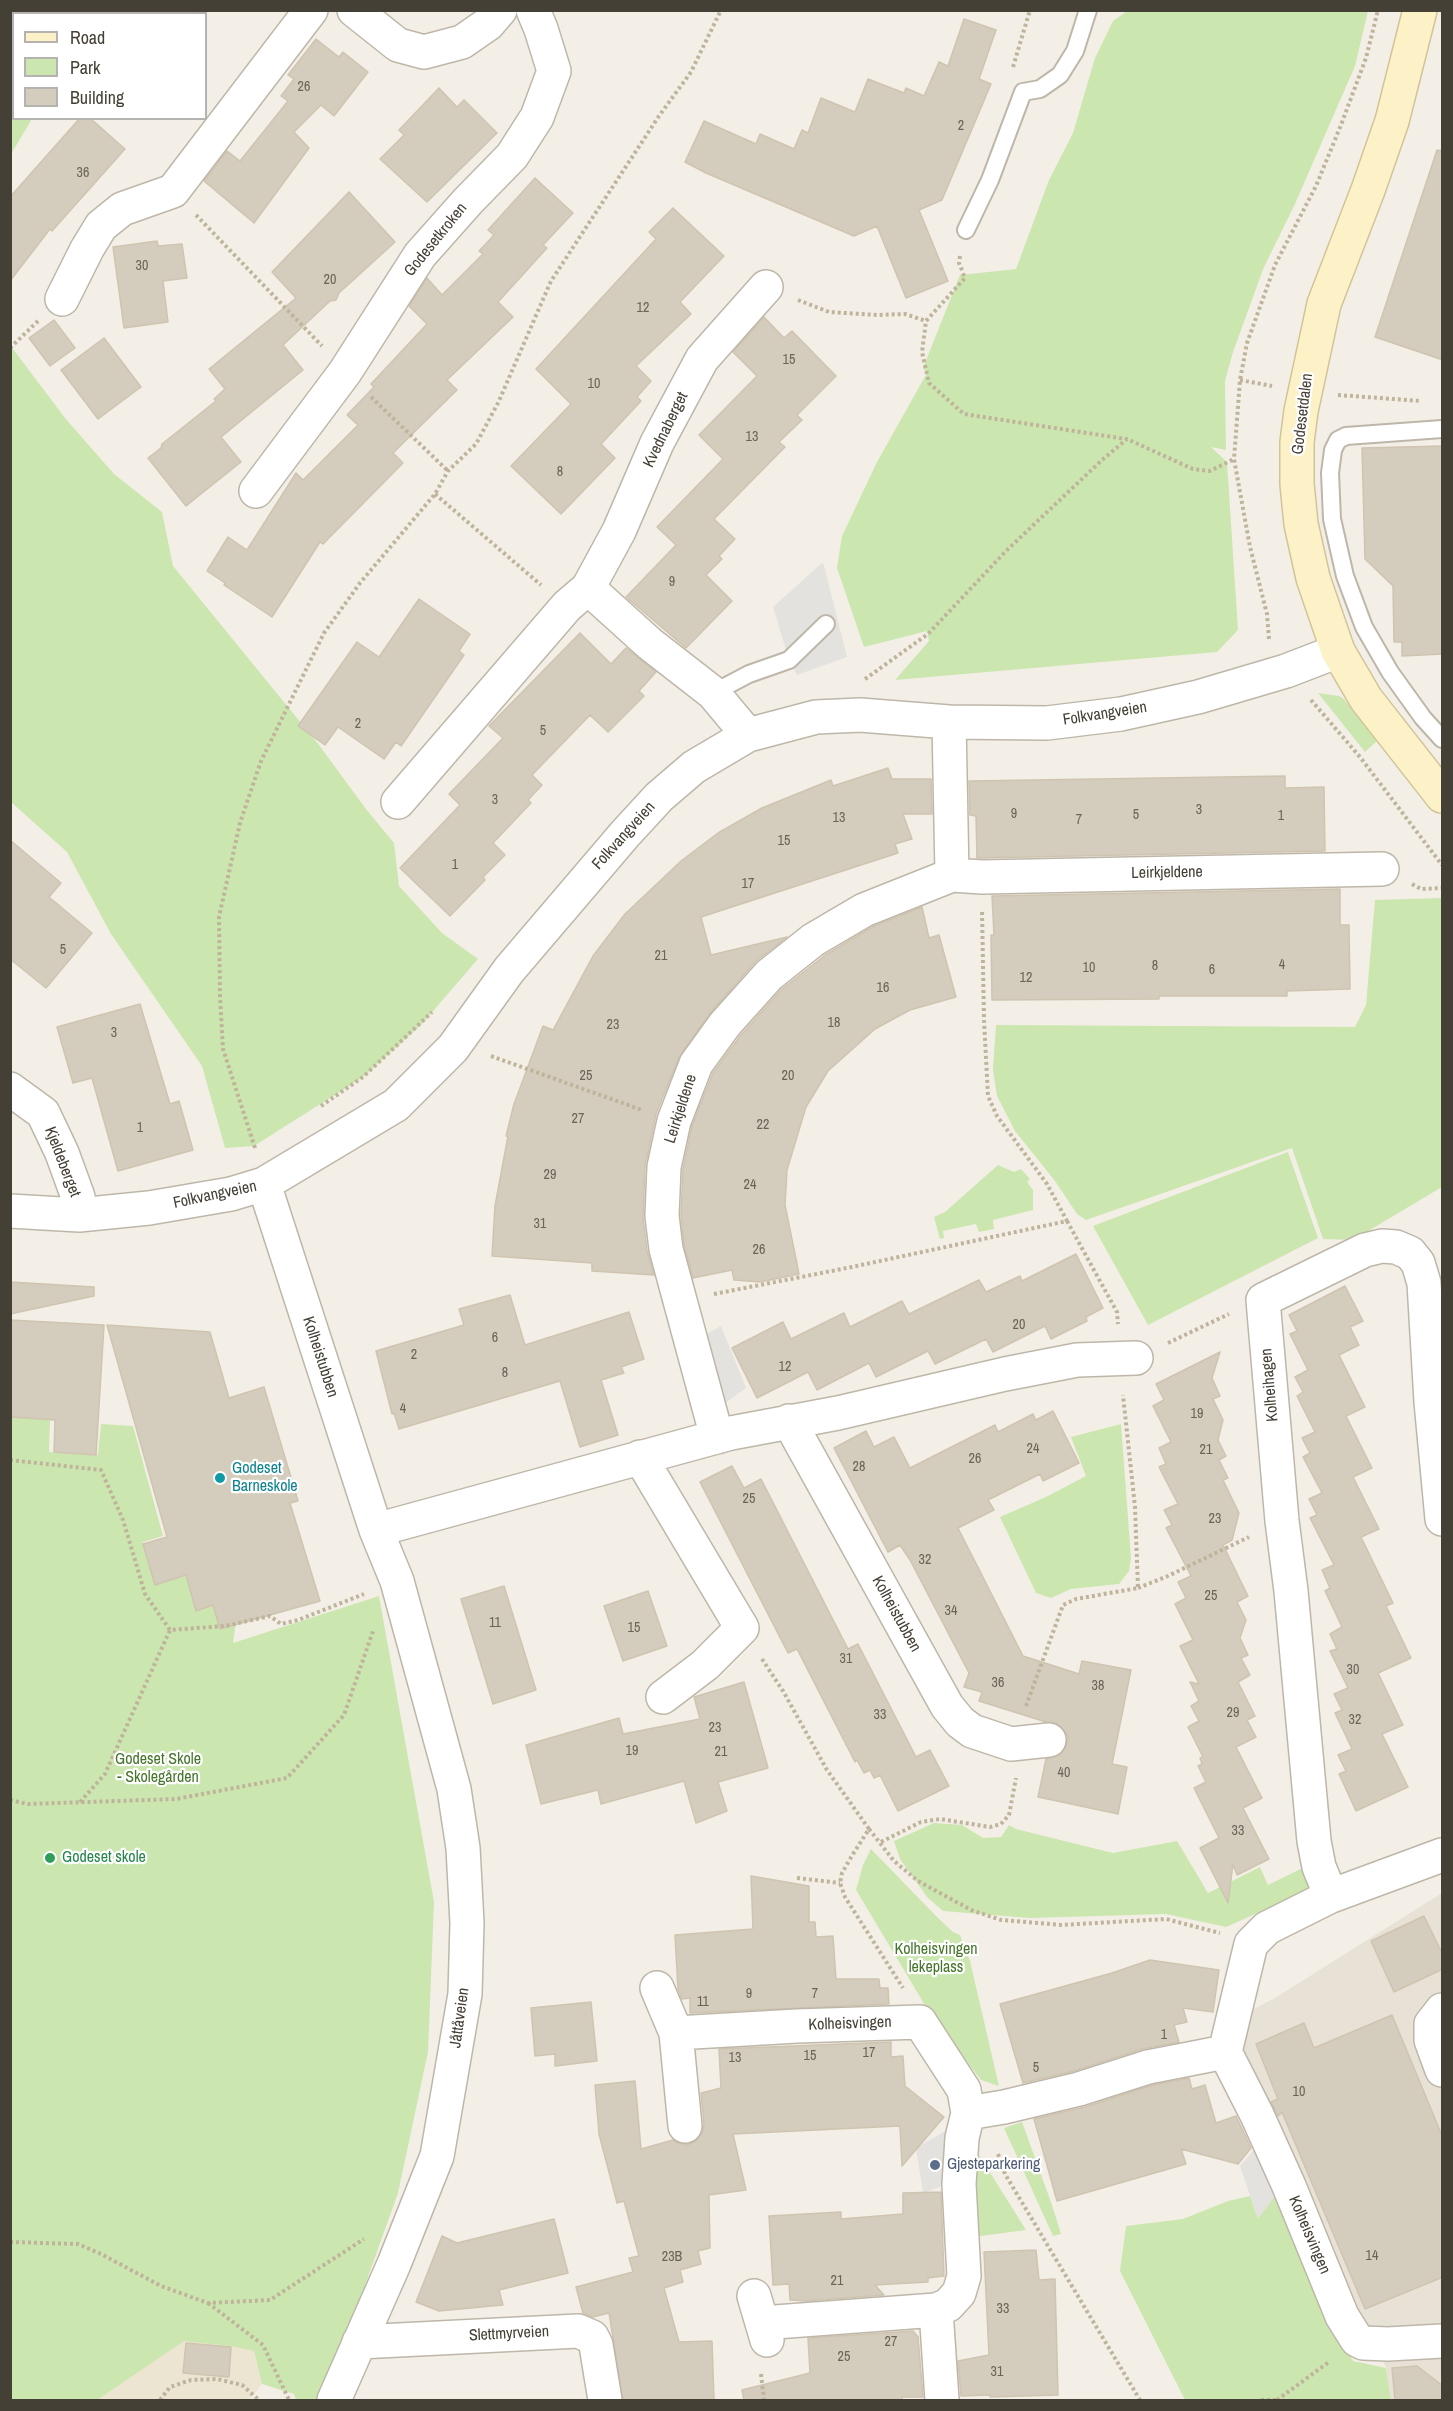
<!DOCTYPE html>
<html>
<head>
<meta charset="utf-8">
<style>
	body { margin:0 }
	#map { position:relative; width:1453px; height:2411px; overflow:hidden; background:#f3efe7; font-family:"Archivo Narrow",sans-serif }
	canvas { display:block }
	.frame { position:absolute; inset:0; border:12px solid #454036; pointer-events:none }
	.legend { position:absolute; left:12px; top:12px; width:195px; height:108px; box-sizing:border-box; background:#fff; border:2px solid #b5b3af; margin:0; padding:8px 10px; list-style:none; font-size:18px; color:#454036 }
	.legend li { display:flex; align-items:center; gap:12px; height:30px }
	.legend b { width:30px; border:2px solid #b5b3af }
</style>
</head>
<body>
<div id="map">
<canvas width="1453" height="2411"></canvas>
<div class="frame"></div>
<ul class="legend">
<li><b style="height:8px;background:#fdf2c7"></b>Road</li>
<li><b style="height:16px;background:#cce6b0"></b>Park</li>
<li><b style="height:16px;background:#d4ccbc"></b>Building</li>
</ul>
</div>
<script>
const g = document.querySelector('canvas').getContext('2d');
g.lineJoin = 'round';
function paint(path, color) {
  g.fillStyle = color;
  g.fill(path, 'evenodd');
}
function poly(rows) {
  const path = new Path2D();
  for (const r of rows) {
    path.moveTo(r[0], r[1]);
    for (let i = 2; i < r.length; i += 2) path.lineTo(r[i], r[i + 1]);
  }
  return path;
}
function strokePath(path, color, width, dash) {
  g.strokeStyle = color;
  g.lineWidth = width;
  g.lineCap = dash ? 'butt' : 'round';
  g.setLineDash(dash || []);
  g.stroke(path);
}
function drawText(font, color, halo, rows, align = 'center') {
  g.font = font + ' "Archivo Narrow",sans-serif';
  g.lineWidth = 4.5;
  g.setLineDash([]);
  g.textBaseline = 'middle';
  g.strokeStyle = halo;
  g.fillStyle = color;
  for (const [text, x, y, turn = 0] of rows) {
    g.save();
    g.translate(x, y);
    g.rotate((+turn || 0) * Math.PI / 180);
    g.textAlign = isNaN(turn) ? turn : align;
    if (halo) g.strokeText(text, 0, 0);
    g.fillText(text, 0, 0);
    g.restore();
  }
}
const residential = poly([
	[1442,1893,1442,2400,1391,2400,1386,2367,1361,2325,1245,2057,1243,2044,1248,2012,1275,1998]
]);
const education = poly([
	[10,2304,214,2334,254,2351,262,2384,249,2400,11,2400]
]);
const green = poly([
	[11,10,97,11,95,14,14,14,14,118,32,119,11,154],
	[1127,11,1368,11,1355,66,1295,204,1264,267,1233,352,1225,381,1226,450,1211,447,1227,462,1238,630,1217,652,895,680,929,641,927,631,864,647,837,568,842,536,877,462,927,373,923,368,960,275,1016,269,1049,180,1073,133,1095,58,1113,21],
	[10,345,65,418,114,474,162,512,173,566,319,745,366,809,394,843,399,886,442,933,478,959,421,1025,363,1077,254,1146,225,1148,202,1066,111,934,67,852,11,802],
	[1318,693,1339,696,1344,699,1377,741,1365,752],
	[1442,898,1442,1187,1353,1240,1323,1239,1292,1148,1086,1220,1077,1214,1055,1181,1015,1131,997,1096,993,1070,996,1025,1355,1027,1366,1005,1375,900],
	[1288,1152,1318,1238,1148,1325,1093,1226],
	[998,1165,1014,1172,1021,1169,1030,1179,1027,1182,1033,1190,1033,1210,993,1220,994,1229,979,1232,976,1224,943,1231,944,1238,940,1239,934,1217,945,1212],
	[11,1417,50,1420,49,1452,98,1455,101,1424,133,1426,163,1536,143,1542,154,1578,187,1569,235,1595,238,1607,233,1643,379,1596,434,1902,428,2052,398,2193,355,2313,316,2400,296,2400,294,2394,262,2384,254,2351,231,2346,184,2341,97,2400,11,2400],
	[1121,1424,1131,1558,1129,1571,1119,1584,1071,1589,1051,1598,1036,1593,1000,1517,1046,1497,1086,1476,1071,1437],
	[934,1823,962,1825,983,1838,1001,1837,1009,1825,1016,1829,1113,1853,1177,1841,1208,1893,1260,1867,1268,1885,1309,1865,1309,1890,1226,1927,1166,1914,1030,1918,943,1911,927,1897,900,1859,894,1841],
	[871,1849,937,1917,953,1932,960,1935,970,1961,999,2086,981,2080,929,2012,856,1890,863,1865],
	[1022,2122,1052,2205,1061,2234,1053,2236,1004,2128],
	[971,2142,1026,2230,973,2237],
	[1279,2190,1335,2333,1353,2361,1386,2368,1391,2400,1185,2400,1120,2271,1126,2226,1183,2219,1228,2201,1250,2196,1258,2218]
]);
const parking = poly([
	[823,562,847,657,797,675,789,660,773,607],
	[721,1326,746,1388,721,1406,701,1337],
	[949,2129,951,2183,923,2193,916,2148],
	[1258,2145,1279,2190,1258,2219,1240,2166]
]);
const building = poly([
	[964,19,996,30,979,79,991,84,942,200,919,210,948,281,906,298,877,226,854,236,706,173,685,162,704,121,756,144,760,134,794,149,802,130,808,133,821,98,855,112,868,79,904,93,906,88,924,96,939,62,948,66,964,19],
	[316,39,339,57,343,52,368,72,334,116,321,105,294,132,309,148,254,223,204,181,227,151,240,161,288,101,281,96,294,79,288,75,316,39],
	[439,88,457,107,464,100,497,133,427,202,380,159,404,135,399,130,439,88],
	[80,118,90,118,125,149,52,231,50,229,10,281,10,197,80,118],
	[1437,150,1443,151,1443,360,1375,337,1437,150],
	[535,178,573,213,543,245,547,248,498,302,513,317,447,380,457,390,393,453,403,463,323,544,320,542,272,617,224,585,225,583,207,571,228,537,247,550,296,473,303,480,358,425,347,415,374,387,371,384,427,324,409,306,427,278,442,295,483,254,479,251,494,235,488,230,535,178],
	[349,192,395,242,339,293,336,300,330,301,283,345,303,370,221,437,241,462,186,506,148,458,161,448,162,444,216,401,214,399,225,389,209,369,296,298,272,272,349,192],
	[673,208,724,256,680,302,691,314,636,366,651,381,637,397,641,401,601,444,615,458,561,514,511,466,571,404,536,369,656,239,649,232,673,208],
	[157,241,158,246,182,244,187,278,163,281,168,322,124,328,113,247,157,241],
	[764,317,784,338,792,331,836,376,797,415,802,420,779,442,785,447,714,519,735,539,719,556,722,559,706,575,732,601,686,648,626,597,676,545,657,527,723,459,699,435,757,376,733,352,764,317],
	[54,320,75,348,50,366,29,338,54,320],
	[104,338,141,387,98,419,61,370,104,338],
	[1443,446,1443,654,1402,656,1402,642,1394,642,1393,586,1365,559,1362,448,1443,446],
	[419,599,470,634,459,651,464,655,401,746,396,742,384,759,338,727,325,745,298,726,357,642,379,657,419,599],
	[580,633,611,664,626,648,656,672,639,691,644,696,608,732,590,715,532,775,542,785,528,800,531,803,493,843,505,855,483,877,485,880,450,916,400,868,460,805,449,794,503,738,489,726,580,633],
	[888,768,892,779,931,779,932,814,903,814,912,839,895,844,898,853,701,917,711,955,787,937,755,962,711,1012,679,1057,656,1114,645,1166,643,1218,647,1251,654,1275,592,1271,592,1263,492,1256,495,1206,508,1136,506,1136,514,1104,543,1026,553,1030,593,956,625,914,681,861,718,833,762,808,831,780,833,786,888,768],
	[1285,776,1285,788,1324,787,1325,851,977,858,976,816,970,815,969,781,1285,776],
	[10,840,61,883,49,897,92,933,46,988,10,959,10,840],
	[1340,889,1340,925,1349,925,1350,989,1287,991,1287,996,1159,996,1159,999,992,1000,991,935,994,935,992,896,1340,889],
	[922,907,929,938,939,935,956,997,910,1010,875,1029,828,1071,806,1107,787,1170,785,1205,799,1274,760,1282,734,1280,732,1270,693,1278,684,1245,681,1215,683,1169,692,1126,713,1073,740,1036,782,989,824,956,872,927,922,907],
	[140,1004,170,1104,179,1101,193,1150,118,1171,92,1078,73,1083,57,1027,140,1004],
	[1076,1254,1103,1308,1086,1317,1087,1321,1051,1339,1045,1326,993,1352,986,1339,935,1364,928,1351,876,1377,869,1363,817,1390,808,1372,757,1398,732,1348,783,1322,791,1339,844,1313,850,1327,902,1301,909,1314,979,1280,986,1292,1020,1276,1022,1281,1076,1254],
	[10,1282,94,1287,94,1296,10,1314,10,1282],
	[1345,1286,1363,1321,1350,1327,1359,1345,1339,1355,1365,1407,1346,1416,1372,1468,1353,1477,1379,1529,1361,1537,1393,1603,1386,1606,1411,1658,1378,1673,1403,1725,1382,1734,1408,1787,1356,1811,1339,1774,1346,1771,1338,1755,1352,1749,1335,1713,1342,1710,1334,1694,1348,1688,1330,1651,1337,1649,1330,1634,1342,1627,1325,1591,1330,1588,1322,1570,1334,1565,1310,1518,1317,1515,1309,1499,1322,1493,1303,1457,1310,1453,1302,1438,1315,1432,1297,1396,1303,1392,1295,1377,1308,1370,1290,1334,1297,1331,1289,1315,1345,1286],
	[510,1295,525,1345,629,1312,644,1359,621,1367,624,1373,601,1380,618,1435,580,1447,560,1381,399,1429,394,1413,392,1414,376,1351,464,1325,459,1309,510,1295],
	[10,1320,104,1325,96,1455,54,1452,55,1420,10,1417,10,1320],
	[107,1325,210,1332,229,1398,264,1387,298,1501,290,1503,320,1601,220,1629,213,1605,196,1611,186,1575,155,1585,143,1544,167,1537,107,1325],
	[1220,1352,1212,1378,1220,1396,1213,1399,1223,1420,1218,1440,1226,1456,1219,1460,1228,1478,1223,1480,1239,1513,1232,1540,1223,1545,1248,1596,1237,1602,1246,1620,1240,1638,1248,1655,1241,1658,1250,1675,1238,1682,1255,1716,1247,1720,1256,1737,1236,1747,1262,1798,1243,1808,1269,1859,1237,1875,1233,1864,1228,1903,1200,1848,1219,1838,1194,1788,1206,1782,1198,1766,1202,1764,1200,1758,1203,1757,1188,1727,1199,1721,1191,1706,1199,1701,1190,1682,1199,1684,1180,1646,1193,1640,1175,1604,1186,1598,1178,1582,1191,1576,1166,1528,1172,1525,1164,1510,1178,1504,1159,1467,1166,1464,1159,1448,1171,1442,1153,1406,1164,1400,1156,1384,1220,1352],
	[1053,1411,1079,1463,1043,1481,1040,1474,988,1500,994,1510,958,1528,1023,1656,1079,1674,1082,1661,1131,1670,1112,1764,1127,1767,1118,1814,1038,1797,1046,1759,1060,1755,1066,1747,1068,1737,1064,1730,1056,1723,1046,1722,979,1701,982,1692,964,1687,969,1673,910,1560,900,1545,888,1552,834,1448,866,1431,874,1447,894,1437,910,1468,995,1425,998,1432,1033,1414,1036,1420,1053,1411],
	[732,1466,744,1488,761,1479,848,1649,858,1644,916,1757,930,1750,949,1786,898,1811,880,1775,874,1778,870,1770,864,1773,857,1760,855,1762,797,1649,788,1653,700,1482,732,1466],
	[504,1586,536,1690,493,1704,461,1599,504,1586],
	[648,1591,667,1646,623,1661,604,1606,648,1591],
	[744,1682,768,1768,718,1782,727,1811,696,1823,684,1781,601,1804,598,1790,541,1804,526,1745,619,1718,623,1734,700,1719,694,1697,744,1682],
	[751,1876,809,1886,809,1922,815,1922,816,1937,833,1936,836,1979,879,1979,880,1988,888,1988,889,2004,690,2013,690,1998,682,1999,678,1989,675,1935,753,1929,751,1876],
	[1424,1916,1443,1955,1443,1969,1394,1992,1371,1941,1424,1916],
	[1150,1960,1219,1970,1213,2012,1183,2008,1187,2022,1174,2025,1179,2042,1142,2049,1074,2071,1023,2083,1000,2004,1112,1973,1150,1960],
	[591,2002,597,2061,555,2066,555,2054,535,2056,531,2008,591,2002],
	[1392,2015,1443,2138,1443,2277,1365,2309,1282,2112,1278,2116,1271,2102,1278,2099,1256,2044,1304,2023,1314,2048,1392,2015],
	[891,2042,891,2057,903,2056,905,2086,944,2117,902,2166,900,2126,733,2134,746,2190,709,2195,710,2248,698,2251,701,2264,680,2270,683,2282,664,2288,679,2342,712,2341,714,2400,623,2400,609,2313,593,2317,583,2313,576,2287,633,2272,629,2258,639,2256,624,2201,617,2203,599,2134,595,2085,635,2081,641,2149,673,2140,678,2143,687,2145,696,2141,702,2133,704,2124,701,2093,721,2088,719,2049,891,2042],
	[1189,2078,1192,2089,1205,2085,1216,2123,1236,2116,1251,2148,1238,2164,1181,2149,1186,2164,1057,2201,1034,2119,1085,2107,1153,2085,1189,2078],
	[941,2192,944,2276,928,2278,928,2282,875,2285,884,2295,805,2301,790,2300,789,2284,773,2285,769,2216,841,2212,841,2219,903,2214,903,2193,941,2192],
	[554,2219,568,2273,499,2290,503,2305,439,2311,416,2302,442,2236,457,2243,554,2219],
	[1036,2250,1039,2280,1055,2279,1058,2395,990,2397,990,2395,961,2396,958,2361,989,2355,984,2252,1036,2250],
	[913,2331,918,2337,923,2397,902,2397,902,2400,744,2400,742,2390,810,2373,808,2338,913,2331],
	[186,2343,231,2347,229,2377,183,2373,186,2343],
	[1417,2366,1443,2386,1443,2400,1395,2400,1392,2368,1417,2366]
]);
const path = poly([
	[70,14,72,10],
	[1013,67,1030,10],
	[10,92,14,88],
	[196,215,322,346],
	[960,256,959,263,965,278,926,321,922,352,929,383,964,414,1126,439],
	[798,300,829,312,877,315,905,314,926,321],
	[10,348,38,321],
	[1240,380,1272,386],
	[1338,395,1421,401],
	[371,397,448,471],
	[435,494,541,585],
	[1269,639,1267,614,1250,547,1234,459,1240,380,1247,343,1275,265,1316,186,1341,125,1366,58,1378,10],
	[865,679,928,634,1006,551,1102,460,1127,439,1193,469,1210,471,1234,459],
	[1311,700,1360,757,1442,865],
	[1412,884,1421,889,1442,888],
	[491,1056,642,1110],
	[321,1106,363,1077,432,1012],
	[255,1148,223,1049,220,997,219,917,240,823,261,761,324,633,360,583,435,494,448,471,476,444,498,403,551,281,659,116,691,72,721,10],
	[1067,1221,1117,1312,1118,1324],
	[714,1294,852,1267,1067,1221,1047,1184,997,1116,988,1096,984,1020,982,910],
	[1168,1343,1229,1314],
	[10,1460,101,1470,123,1520,145,1594,170,1630,225,1626,270,1616,281,1624,298,1620,364,1594],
	[1138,1588,1168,1576,1249,1537],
	[762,1659,783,1691,827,1770,869,1829,853,1854,842,1873,840,1883,845,1897,903,1988],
	[1026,1706,1063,1605,1076,1599,1138,1588,1135,1507,1123,1395],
	[10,1800,28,1804,176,1799,287,1778,344,1715,373,1631],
	[80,1802,105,1774,170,1630],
	[869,1829,894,1861,918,1881,971,1910,1001,1920,1061,1925,1166,1919,1220,1933],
	[881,1842,921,1822,940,1819,990,1827,1001,1824,1009,1815,1016,1778],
	[797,1878,840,1883],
	[998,2154,1005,2174,1140,2400],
	[10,2242,78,2244,101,2254,161,2286,208,2303,270,2300,364,2239],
	[208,2303,263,2345,289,2400],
	[761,2374,764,2400],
	[160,2400,170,2387,191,2380,217,2379,242,2385,259,2400],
	[1261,2400,1277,2400],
	[1277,2400,1329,2362]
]);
const lane = poly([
	[966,230,990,180,1023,92,1040,89,1060,75,1075,51,1088,10],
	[1442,429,1346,436,1338,440,1333,450,1330,473,1332,519,1345,576,1364,627,1390,672,1423,718,1442,739],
	[713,693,749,674,789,660,826,624]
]);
const street = poly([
	[354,10,398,45,424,52,462,42,488,24,500,10],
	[62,299,87,249,101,226,122,209,173,191,311,10],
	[256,491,345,372,420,255,468,201,512,156,537,117,554,71,541,29,533,10],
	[588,588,650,644,713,693,748,735],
	[949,722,952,875],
	[398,802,567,606,588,588,619,531,657,443,702,359,766,287],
	[10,1089,43,1113,62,1153,78,1197,79,1215],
	[264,1184,376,1530,397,1581,454,1789,463,1848,467,1923,465,1994,437,2156,394,2264,334,2400],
	[10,1211,79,1215,149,1208,231,1194,264,1184,396,1105,453,1048,509,970,625,834,659,797,694,767,748,735,816,717,860,715,949,722,1047,723,1121,714,1198,697,1286,671,1338,651],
	[789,1421,947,1706,960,1722,972,1731,1011,1744,1049,1740],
	[717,1437,666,1249,662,1216,664,1167,674,1121,696,1064,725,1024,769,975,813,940,864,910,952,875,982,877,1382,869],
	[640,1457,742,1628,705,1665,663,1697],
	[376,1530,731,1433,838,1413,1005,1374,1077,1360,1136,1358],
	[1442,1855,1331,1896,1267,1928,1251,1944,1225,2052,1257,2115,1289,2186,1342,2316,1357,2340,1363,2343,1388,2344,1442,2341],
	[1331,1896,1319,1867,1314,1841,1291,1591,1282,1521,1263,1300,1365,1250,1382,1246,1396,1247,1410,1253,1418,1263,1424,1283,1431,1402,1442,1519],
	[657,1988,676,2033,685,2126],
	[1442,2010,1431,2024,1431,2040,1442,2070],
	[676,2033,797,2026,920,2022,964,2090,968,2113,1004,2107,1079,2089,1148,2067,1225,2052],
	[754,2296,767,2340],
	[936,2310,942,2400],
	[762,2323,936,2310,948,2305,959,2293,964,2276,959,2184,962,2138,968,2113],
	[359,2342,578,2331,592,2337,596,2345,605,2400]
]);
const secondary = poly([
	[1420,10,1392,121,1368,190,1324,304,1301,411,1297,442,1297,484,1301,524,1313,578,1338,651,1366,699,1442,796]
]);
const markers = [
	[220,1478,6,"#0f9aa8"],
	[50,1858,6,"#2e9e5b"],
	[935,2165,6,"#5c6f8a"]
];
const numberNames = [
	["26",304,87],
	["2",961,126],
	["36",83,173],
	["30",142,266],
	["20",330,280],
	["12",643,308],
	["15",789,360],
	["10",594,384],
	["13",752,437],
	["8",560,472],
	["9",672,582],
	["2",358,724],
	["5",543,731],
	["3",495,800],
	["3",1199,810],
	["9",1014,814],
	["5",1136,815],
	["1",1281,816],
	["13",839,818],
	["7",1079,820],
	["15",784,841],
	["1",455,865],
	["17",748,884],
	["5",63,950],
	["21",661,956],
	["4",1282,965],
	["8",1155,966],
	["10",1089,968],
	["6",1212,970],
	["12",1026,978],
	["16",883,988],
	["18",834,1023],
	["23",613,1025],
	["3",114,1033],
	["25",586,1076],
	["20",788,1076],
	["27",578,1119],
	["22",763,1125],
	["1",140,1128],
	["29",550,1175],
	["24",750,1185],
	["31",540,1224],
	["26",759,1250],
	["20",1019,1325],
	["6",495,1338],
	["2",414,1355],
	["12",785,1367],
	["8",505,1373],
	["4",403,1409],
	["19",1197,1414],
	["24",1033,1449],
	["21",1206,1450],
	["26",975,1459],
	["28",859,1467],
	["25",749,1499],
	["23",1215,1519],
	["32",925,1560],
	["25",1211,1596],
	["34",951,1611],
	["11",495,1623],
	["15",634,1628],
	["31",846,1659],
	["30",1353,1670],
	["36",998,1683],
	["38",1098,1686],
	["29",1233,1713],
	["33",880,1715],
	["32",1355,1720],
	["23",715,1728],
	["19",632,1751],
	["21",721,1752],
	["40",1064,1773],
	["33",1238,1831],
	["9",749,1994],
	["7",815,1994],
	["11",703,2002],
	["1",1164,2035],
	["17",869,2053],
	["15",810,2056],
	["13",735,2058],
	["5",1036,2068],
	["10",1299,2092],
	["14",1372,2256],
	["23B",672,2257],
	["21",837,2281],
	["33",1003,2309],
	["27",891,2342],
	["25",844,2357],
	["31",997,2372]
];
const streetNames = [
	["Godesetkroken",436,240,-51],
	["Godesetdalen",1303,414,-83],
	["Kvednaberget",666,430,-64],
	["Folkvangveien",1105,714,-9],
	["Folkvangveien",624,836,-48],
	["Leirkjeldene",1167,873,-1],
	["Leirkjeldene",681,1109,-72],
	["Kjeldeberget",62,1162,69],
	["Folkvangveien",215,1195,-12],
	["Kolheistubben",320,1357,72],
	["Kolheihagen",1270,1385,-95],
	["Kolheistubben",896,1614,61],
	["Jåttåveien",460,2018,-82],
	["Kolheisvingen",850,2024,-2],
	["Kolheisvingen",1309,2235,67],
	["Slettmyrveien",509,2334,-3]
];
const cultureNames = [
	["Godeset",232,1469],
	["Barneskole",232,1487]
];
const parkNames = [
	["Godeset Skole",158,1760],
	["- Skolegården",158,1778],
	["Kolheisvingen",936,1950],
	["lekeplass",936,1968]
];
const leisureNames = [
	["Godeset skole",62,1858]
];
const serviceNames = [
	["Gjesteparkering",947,2165]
];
paint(residential, '#e7e2d5');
paint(education, '#ebe5d1');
paint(green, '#cce6b0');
paint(parking, '#e4e2de');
paint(building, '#d4ccbc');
strokePath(building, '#cfc4b0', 1.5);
strokePath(lane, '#beb7a9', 20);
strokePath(street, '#beb7a9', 36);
strokePath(secondary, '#d1c498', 36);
strokePath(path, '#bfb49b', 4, [3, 3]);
strokePath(lane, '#fff', 16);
strokePath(street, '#fff', 33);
strokePath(secondary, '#fdf2c7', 33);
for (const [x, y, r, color] of markers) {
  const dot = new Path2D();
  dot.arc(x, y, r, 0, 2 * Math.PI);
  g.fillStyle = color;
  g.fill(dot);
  strokePath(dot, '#fff', 2);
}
drawText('14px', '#696358', null, numberNames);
drawText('16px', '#454036', '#fff', streetNames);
drawText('16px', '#0d838f', '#fff', cultureNames, 'left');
drawText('16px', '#45752b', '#fff', parkNames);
drawText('16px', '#27864d', '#fff', leisureNames, 'left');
drawText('16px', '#4e5e75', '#fff', serviceNames, 'left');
</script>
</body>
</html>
